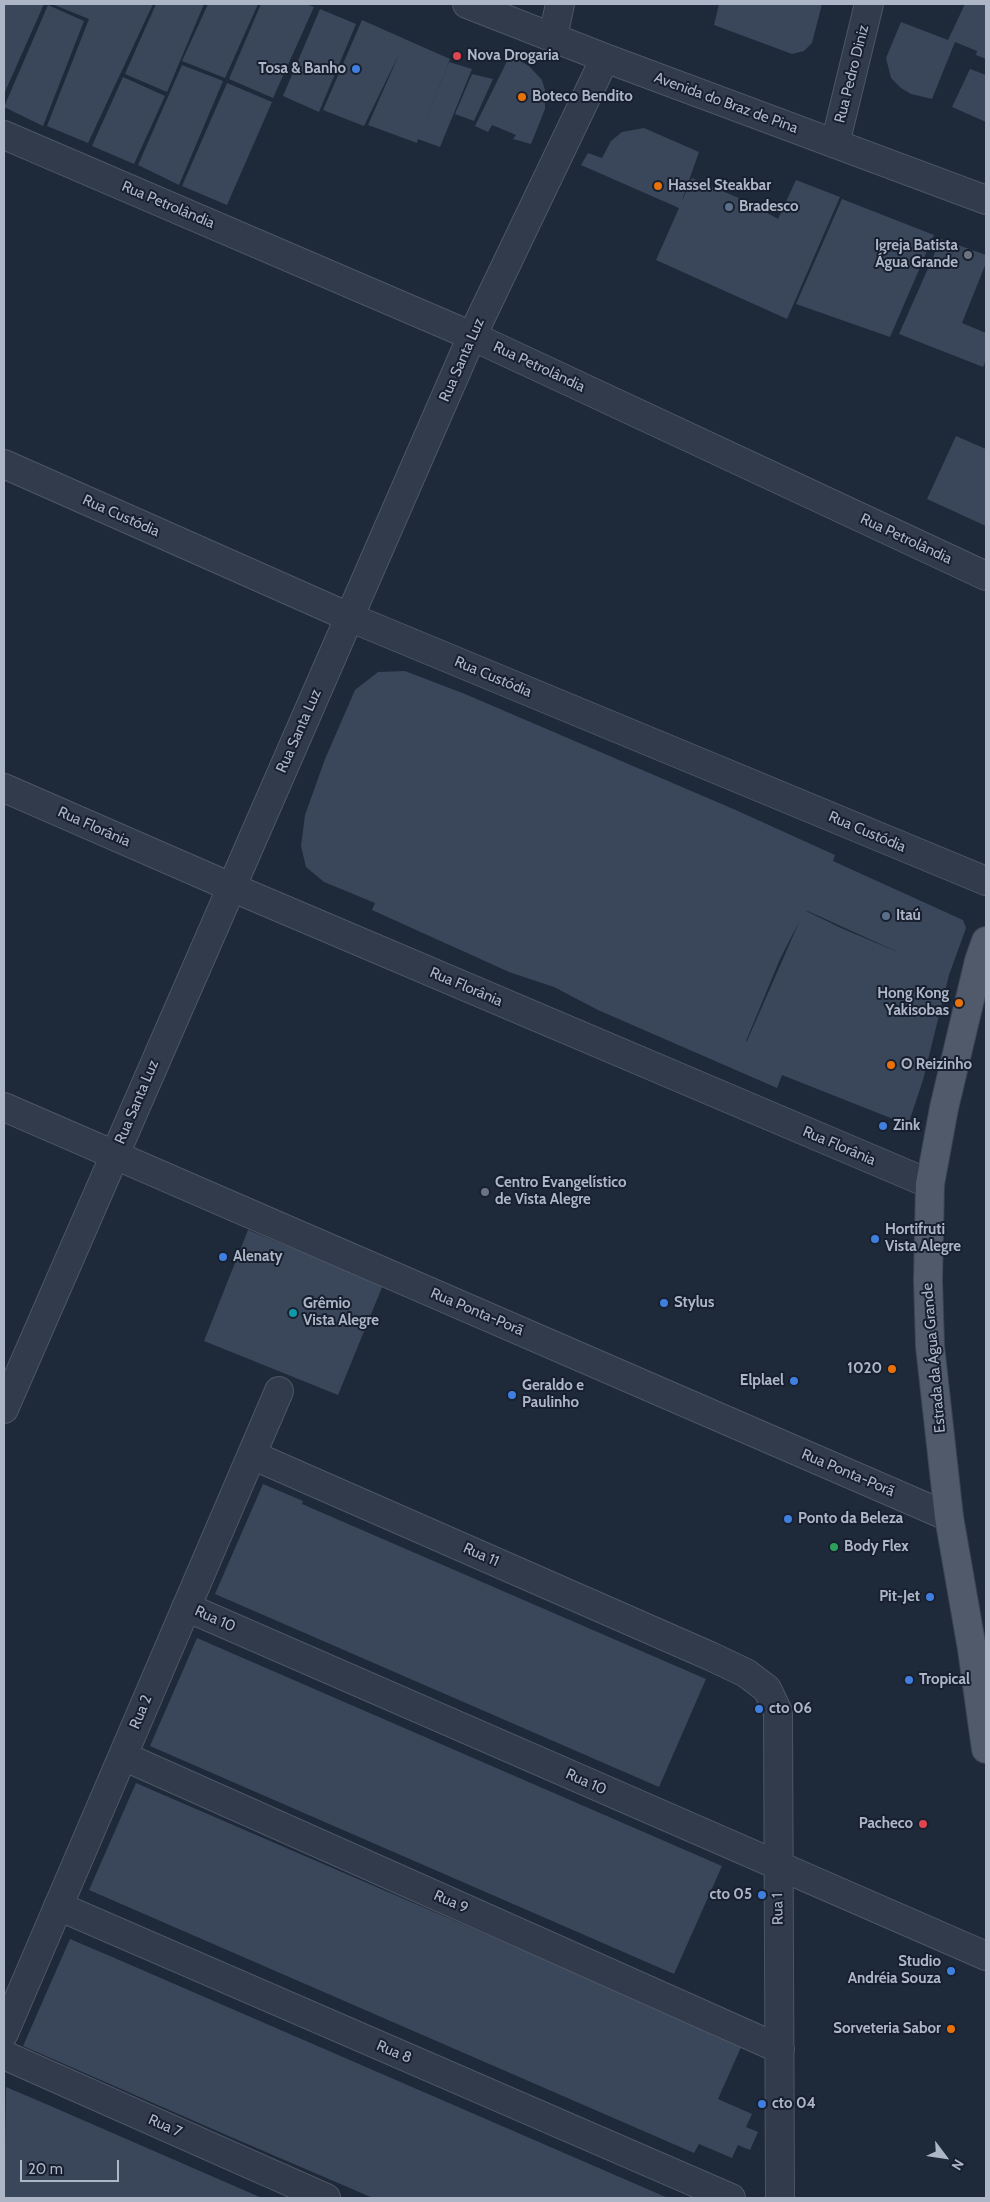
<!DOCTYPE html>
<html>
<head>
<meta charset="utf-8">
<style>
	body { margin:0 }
	#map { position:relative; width:990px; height:2202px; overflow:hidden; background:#1e293a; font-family:Cabin,sans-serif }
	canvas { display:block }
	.frame { position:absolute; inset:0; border:5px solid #acb6c7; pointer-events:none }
	.north { position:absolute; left:920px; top:2132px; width:50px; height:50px; -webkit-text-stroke:4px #18202f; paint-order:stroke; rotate:121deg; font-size:14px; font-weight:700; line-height:20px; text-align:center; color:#acb6c7 }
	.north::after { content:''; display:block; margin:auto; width:18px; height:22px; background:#acb6c7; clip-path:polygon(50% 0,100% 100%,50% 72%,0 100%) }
	.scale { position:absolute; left:20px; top:2160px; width:99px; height:22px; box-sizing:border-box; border:2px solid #acb6c7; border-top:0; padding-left:6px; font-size:15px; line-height:18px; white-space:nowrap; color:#acb6c7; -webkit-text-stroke:4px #18202f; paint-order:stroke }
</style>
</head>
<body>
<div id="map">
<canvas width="990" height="2202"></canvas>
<div class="frame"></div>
<div class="north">N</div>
<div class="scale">20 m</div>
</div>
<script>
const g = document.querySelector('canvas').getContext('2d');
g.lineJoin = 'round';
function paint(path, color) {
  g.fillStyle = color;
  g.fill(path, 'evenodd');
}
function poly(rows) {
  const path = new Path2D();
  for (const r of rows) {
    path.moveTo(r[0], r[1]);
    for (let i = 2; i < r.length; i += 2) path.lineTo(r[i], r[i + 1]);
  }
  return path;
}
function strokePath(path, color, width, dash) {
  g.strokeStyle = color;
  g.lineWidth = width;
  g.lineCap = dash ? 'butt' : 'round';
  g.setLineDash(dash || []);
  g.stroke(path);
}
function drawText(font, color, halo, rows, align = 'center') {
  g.font = font + ' Cabin,sans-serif';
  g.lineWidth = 4;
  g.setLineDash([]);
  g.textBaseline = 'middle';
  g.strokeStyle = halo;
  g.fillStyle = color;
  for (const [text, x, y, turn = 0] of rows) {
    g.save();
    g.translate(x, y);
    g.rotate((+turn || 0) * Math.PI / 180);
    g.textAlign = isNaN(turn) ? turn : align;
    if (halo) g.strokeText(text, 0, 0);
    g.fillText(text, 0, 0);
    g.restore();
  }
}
const building = poly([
	[4,4,44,4,4,94],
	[52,4,153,4,88,143,47,126,89,19],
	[156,4,204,4,167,92,125,74],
	[208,4,258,4,225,78,182,61],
	[261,4,306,4,314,7,273,98,229,79],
	[719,4,822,4,812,43,804,51,792,54,714,25],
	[965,4,986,4,986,59,976,55,977,51,955,42,932,99,911,94,901,88,891,78,886,58,901,22,948,40],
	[48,5,84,21,43,126,4,107],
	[320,9,356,24,319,112,283,96],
	[362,20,450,59,421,132,449,62,472,69,440,147,418,139,417,143,368,125,400,52,364,126,323,110],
	[510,55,529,66,542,80,545,90,545,109,531,144,513,139,516,135,492,125,488,132,475,126],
	[182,65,223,81,179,185,138,165],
	[970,69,986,75,986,122,952,107],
	[472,74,493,79,474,121,455,114],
	[123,77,165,96,134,164,92,146],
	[227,83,272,102,227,205,182,186],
	[644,128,699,152,681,203,692,178,748,202,778,219,796,180,840,197,787,319,656,260,679,208,581,165,588,153,602,158,611,141,622,132],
	[842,199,934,235,890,337,796,304],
	[941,239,986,255,986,263,962,323,986,333,986,360,983,367,899,334],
	[956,436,986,449,986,526,927,499],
	[405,671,465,694,738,811,835,855,833,861,963,920,966,928,949,975,923,1080,908,1125,782,1075,777,1088,598,1010,554,987,509,972,372,910,375,903,324,882,306,867,301,846,305,815,325,759,355,690,378,672],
	[804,910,810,912,902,954,841,928],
	[800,920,747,1041,746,1041,780,959],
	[248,1230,383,1285,338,1395,204,1341],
	[263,1484,303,1501,302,1504,706,1679,659,1787,215,1594],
	[197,1638,722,1866,674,1974,150,1746],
	[136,1783,742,2045,718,2099,752,2114,746,2127,758,2132,750,2150,738,2145,732,2158,699,2144,694,2153,89,1890],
	[70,1939,110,1956,668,2198,373,2198,224,2134,23,2046],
	[6,2087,46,2104,262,2198,4,2198]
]);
const minor = poly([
	[467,4,605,58,986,200],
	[553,37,560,4],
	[4,135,472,336,986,576],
	[835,144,869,4],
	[4,464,349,617,986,881],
	[4,788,231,887,930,1184],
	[4,1107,949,1517],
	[4,1409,472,336,605,58],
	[252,1455,710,1656,746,1673,767,1689,778,1712,780,2198],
	[186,1607,986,1956],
	[123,1756,780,2049],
	[58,1906,731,2198],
	[4,2033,279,1391],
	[4,2055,326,2198]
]);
const major = poly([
	[986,941,979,961,944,1108,930,1184,928,1280,930,1346,949,1517,972,1649,986,1749]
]);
const markers = [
	[457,56,5,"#e0444e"],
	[356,69,5,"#3f7fe0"],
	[522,97,5,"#e8710a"],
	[658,186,5,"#e8710a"],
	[729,207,5,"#5c6f8a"],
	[968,255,5,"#6b7280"],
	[886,916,5,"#5c6f8a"],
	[959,1003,5,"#e8710a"],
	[891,1065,5,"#e8710a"],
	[883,1126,5,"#3f7fe0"],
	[485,1192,5,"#6b7280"],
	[875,1239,5,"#3f7fe0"],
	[223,1257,5,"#3f7fe0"],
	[664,1303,5,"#3f7fe0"],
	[293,1313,5,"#0f9aa8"],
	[892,1369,5,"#e8710a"],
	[794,1381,5,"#3f7fe0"],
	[512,1395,5,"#3f7fe0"],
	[788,1519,5,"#3f7fe0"],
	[834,1547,5,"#2e9e5b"],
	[930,1597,5,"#3f7fe0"],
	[909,1680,5,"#3f7fe0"],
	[759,1709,5,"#3f7fe0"],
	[923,1824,5,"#e0444e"],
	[762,1895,5,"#3f7fe0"],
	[951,1971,5,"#3f7fe0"],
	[951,2029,5,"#e8710a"],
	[762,2104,5,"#3f7fe0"]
];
const poiNames = [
	["Nova Drogaria",467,56],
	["Tosa & Banho",346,69,"right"],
	["Boteco Bendito",532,97],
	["Hassel Steakbar",668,186],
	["Bradesco",739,207],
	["Igreja Batista",958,246,"right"],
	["Água Grande",958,263,"right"],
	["Itaú",896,916],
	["Hong Kong",949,994,"right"],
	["Yakisobas",949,1011,"right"],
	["O Reizinho",901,1065],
	["Zink",893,1126],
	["Centro Evangelístico",495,1183],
	["de Vista Alegre",495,1200],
	["Hortifruti",885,1230],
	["Vista Alegre",885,1247],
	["Alenaty",233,1257],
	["Stylus",674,1303],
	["Grêmio",303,1304],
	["Vista Alegre",303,1321],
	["1020",882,1369,"right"],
	["Elplael",784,1381,"right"],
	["Geraldo e",522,1386],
	["Paulinho",522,1403],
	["Ponto da Beleza",798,1519],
	["Body Flex",844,1547],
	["Pit-Jet",920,1597,"right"],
	["Tropical",919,1680],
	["cto 06",769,1709],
	["Pacheco",913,1824,"right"],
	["cto 05",752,1895,"right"],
	["Studio",941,1962,"right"],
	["Andréia Souza",941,1979,"right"],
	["Sorveteria Sabor",941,2029,"right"],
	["cto 04",772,2104]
];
const streetNames = [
	["Rua Pedro Diniz",852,74,-76],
	["Avenida do Braz de Pina",726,103,20],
	["Rua Petrolândia",168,205,23],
	["Rua Santa Luz",462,360,-66],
	["Rua Petrolândia",539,367,25],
	["Rua Custódia",121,516,24],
	["Rua Petrolândia",906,539,25],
	["Rua Custódia",493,677,23],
	["Rua Santa Luz",299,731,-66],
	["Rua Florânia",94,827,24],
	["Rua Custódia",867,832,23],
	["Rua Florânia",466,987,23],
	["Rua Santa Luz",137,1102,-67],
	["Rua Florânia",839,1146,23],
	["Rua Ponta-Porã",477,1312,23],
	["Estrada da Água Grande",934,1358,-95],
	["Rua Ponta-Porã",848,1473,23],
	["Rua 11",481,1555,24],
	["Rua 10",215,1619,24],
	["Rua 2",141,1712,-67],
	["Rua 10",586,1782,24],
	["Rua 9",451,1902,24],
	["Rua 1",778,1909,-91],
	["Rua 8",394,2052,23],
	["Rua 7",165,2126,24]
];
paint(building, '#3a475b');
strokePath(minor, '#4d5665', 30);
strokePath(major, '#3c4454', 30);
strokePath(minor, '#323b4b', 28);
strokePath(major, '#505a6b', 28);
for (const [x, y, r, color] of markers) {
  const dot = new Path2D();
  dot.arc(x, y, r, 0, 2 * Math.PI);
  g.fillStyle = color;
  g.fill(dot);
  strokePath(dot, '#18202f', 2);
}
drawText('bold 15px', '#acb6c7', '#18202f', poiNames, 'left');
drawText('15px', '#acb6c7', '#18202f', streetNames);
</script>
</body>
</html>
